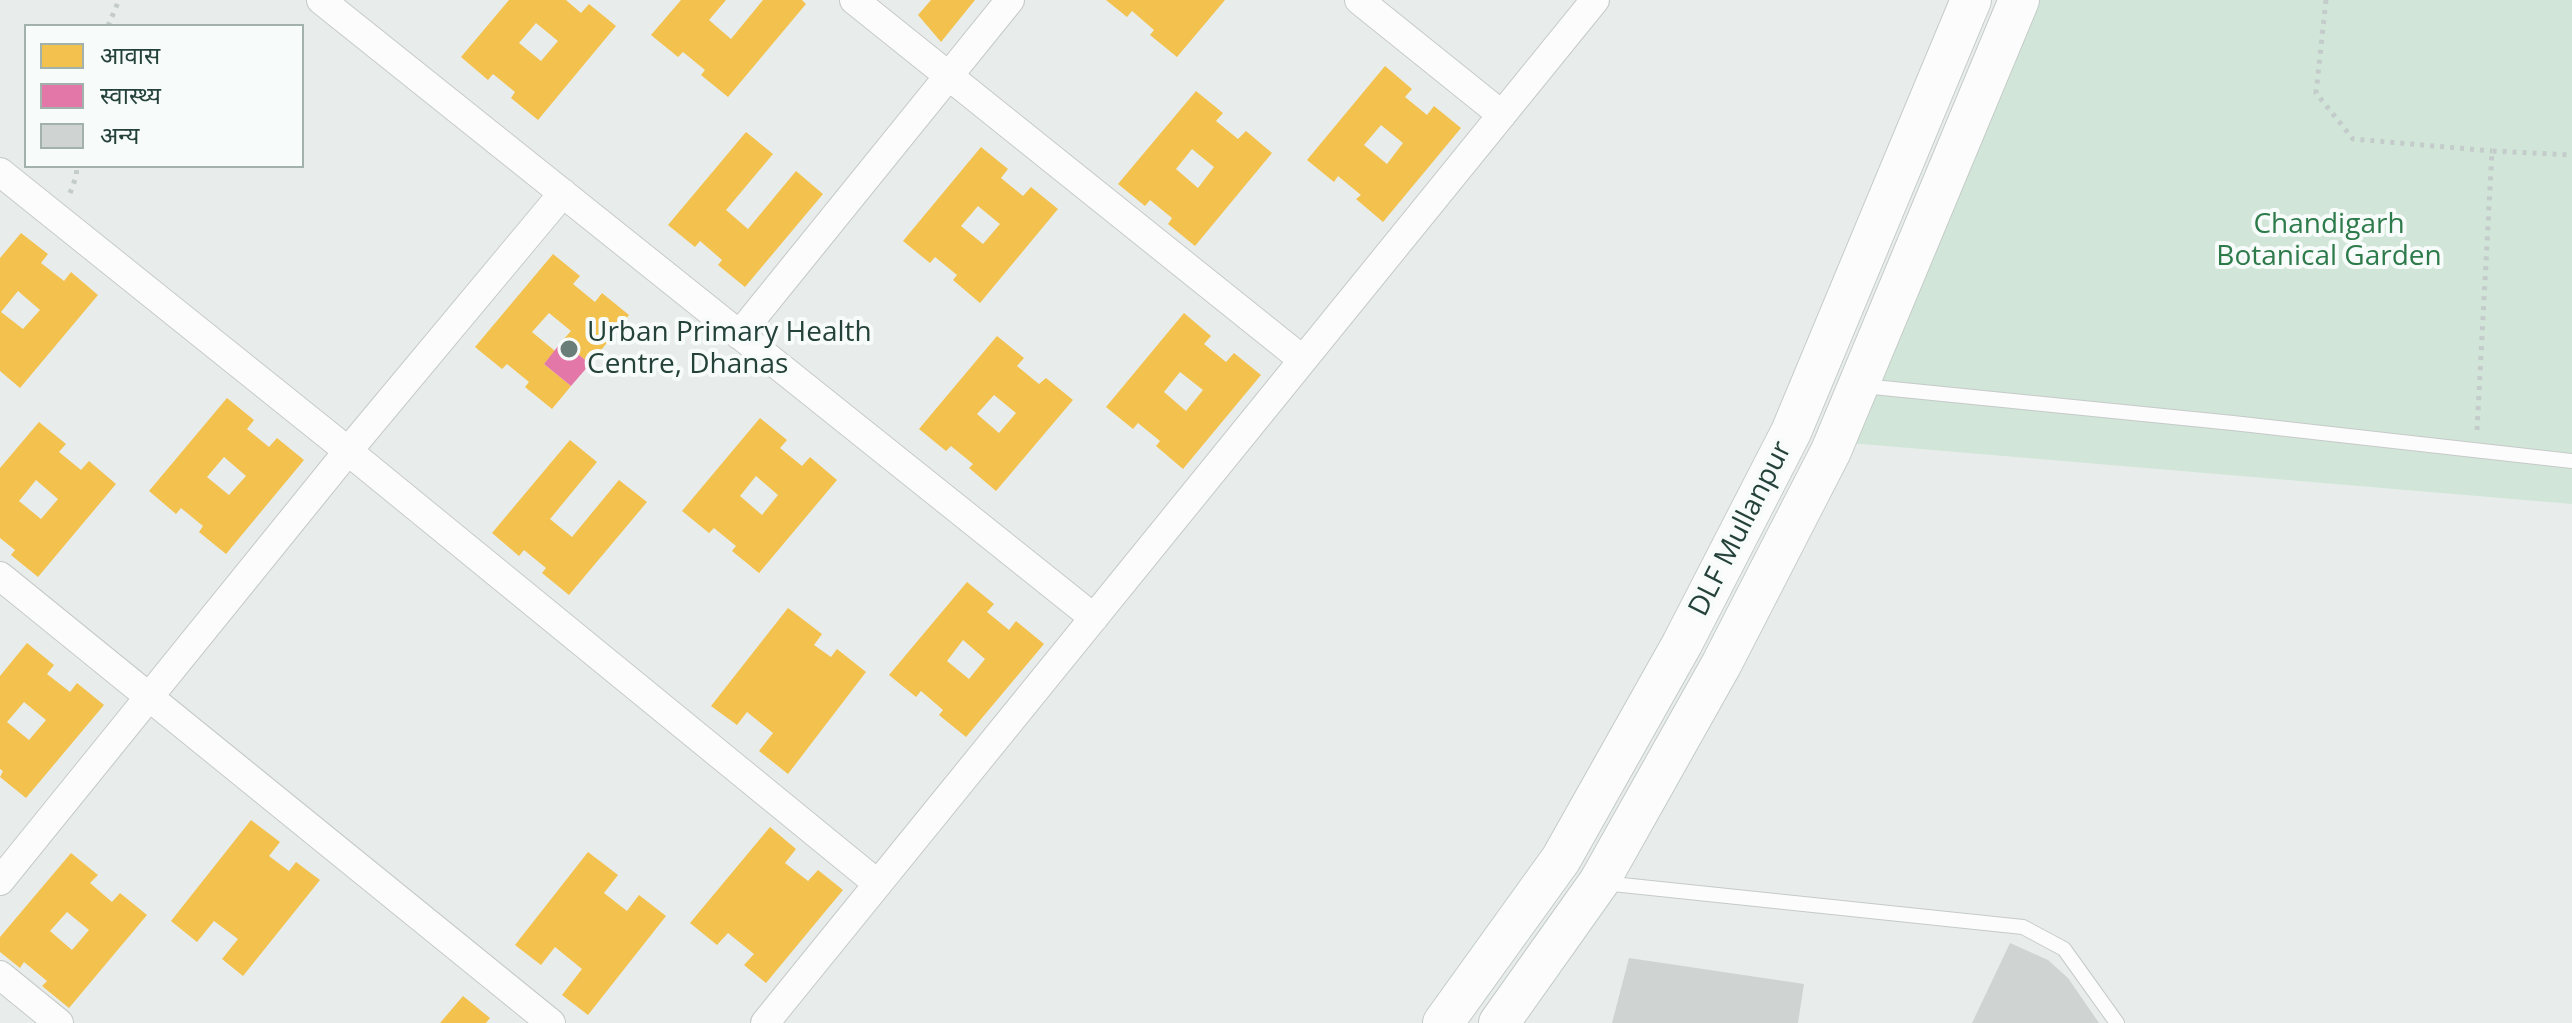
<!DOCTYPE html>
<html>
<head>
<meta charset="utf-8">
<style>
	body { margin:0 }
	#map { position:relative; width:2572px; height:1023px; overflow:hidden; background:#e8edeb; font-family:"Open Sans","Noto Sans Devanagari",sans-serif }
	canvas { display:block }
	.legend { position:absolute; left:24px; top:24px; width:280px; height:144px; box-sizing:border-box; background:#f7fbf9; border:2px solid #a3b1ad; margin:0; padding:10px 14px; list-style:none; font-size:24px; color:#24423a }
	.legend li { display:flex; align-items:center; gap:16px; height:40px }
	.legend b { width:40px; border:2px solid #a3b1ad }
</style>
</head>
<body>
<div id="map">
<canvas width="2572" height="1023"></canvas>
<ul class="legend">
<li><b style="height:22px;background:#f2c14e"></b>आवास</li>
<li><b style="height:22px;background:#e377a8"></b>स्वास्थ्य</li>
<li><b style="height:22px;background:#cfd4d2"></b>अन्य</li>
</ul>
</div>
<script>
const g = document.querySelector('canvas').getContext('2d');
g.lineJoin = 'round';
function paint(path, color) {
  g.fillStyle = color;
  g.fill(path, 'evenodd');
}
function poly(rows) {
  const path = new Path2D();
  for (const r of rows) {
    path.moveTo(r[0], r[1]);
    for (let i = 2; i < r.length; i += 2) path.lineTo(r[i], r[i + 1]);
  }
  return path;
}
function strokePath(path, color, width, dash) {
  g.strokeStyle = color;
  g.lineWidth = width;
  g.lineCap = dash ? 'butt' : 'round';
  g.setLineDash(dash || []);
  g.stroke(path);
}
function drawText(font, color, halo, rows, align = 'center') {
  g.font = font + ' "Open Sans",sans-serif';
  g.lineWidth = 8;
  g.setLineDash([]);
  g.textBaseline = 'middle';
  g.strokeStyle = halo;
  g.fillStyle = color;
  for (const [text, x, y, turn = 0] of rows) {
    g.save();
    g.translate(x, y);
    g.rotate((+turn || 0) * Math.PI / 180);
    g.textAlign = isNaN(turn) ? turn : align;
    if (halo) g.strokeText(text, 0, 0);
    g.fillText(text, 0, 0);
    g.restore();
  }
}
const green = poly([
	[2035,0,2572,0,2572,504,1838,442]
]);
const homes = poly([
	[509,0,566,0,581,13,589,4,616,26,538,120,511,98,515,92,493,74,488,80,461,57],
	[536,23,558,41,541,61,519,43],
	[681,0,726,0,709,20,731,39,763,0,802,0,806,4,728,97,701,75,705,70,683,52,678,57,651,35],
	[931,0,975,0,941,42,918,15],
	[1106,0,1225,0,1177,57,1150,35,1154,30,1132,11,1127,17],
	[1385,66,1412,89,1405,97,1427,115,1434,106,1461,128,1383,222,1356,199,1361,195,1338,176,1334,182,1307,160],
	[1381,125,1403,143,1387,164,1364,145],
	[1196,91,1223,113,1216,121,1238,139,1246,131,1272,153,1195,246,1168,224,1172,218,1150,200,1145,206,1118,184],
	[1192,149,1214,167,1198,188,1176,169],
	[746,132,773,154,726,210,748,229,796,171,823,194,745,287,718,265,722,260,700,241,695,247,668,225],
	[981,147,1008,169,1001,178,1023,196,1031,187,1058,209,980,303,953,280,957,275,935,257,930,263,903,241],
	[978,206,1000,224,983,244,961,226],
	[21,233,48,254,41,263,64,281,71,272,98,295,20,388,0,371,0,258],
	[18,291,40,310,23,329,1,312],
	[553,254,580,276,573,284,595,302,602,293,629,315,590,364,562,341,571,331,549,313,532,332,555,351,544,364,571,386,552,409,525,387,529,382,507,364,502,369,475,347],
	[1184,313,1211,336,1204,344,1226,362,1234,353,1261,375,1183,469,1156,446,1160,441,1138,423,1133,429,1106,407],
	[1180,372,1203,390,1186,411,1164,392],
	[997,336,1024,358,1017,366,1039,384,1046,378,1073,400,996,491,969,468,973,464,951,446,946,451,919,429],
	[994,395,1016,413,999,433,977,414],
	[227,398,254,420,247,429,269,447,277,438,304,460,226,554,199,532,203,526,181,508,176,514,149,491],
	[224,457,246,476,229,495,207,477],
	[760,418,787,440,780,448,802,466,810,457,837,480,759,573,732,551,736,546,714,528,709,533,682,511],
	[756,476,778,495,762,515,740,496],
	[39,422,66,444,59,452,81,470,89,461,116,484,38,577,11,555,15,550,0,538,0,468],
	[36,480,58,499,41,519,19,501],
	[570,440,597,462,550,519,572,537,619,480,647,502,569,595,542,573,546,568,524,550,519,556,492,533],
	[967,582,994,604,987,612,1009,630,1016,621,1044,644,966,737,939,715,943,710,921,691,916,697,889,675],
	[963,640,985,659,969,679,947,661],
	[788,608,822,634,814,645,831,657,837,649,866,672,788,774,759,751,773,733,747,712,737,725,711,706],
	[27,643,54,665,47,674,70,692,77,683,104,705,26,798,0,777,3,771,0,769,0,676],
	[24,702,46,720,29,740,7,722],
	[251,820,280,842,269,856,289,871,296,862,320,880,243,976,222,959,238,939,214,921,197,942,171,921],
	[770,827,796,849,785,863,808,881,818,870,843,890,766,983,744,965,754,954,728,933,717,945,690,923],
	[588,852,618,875,604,893,627,911,639,895,666,916,588,1015,562,995,582,969,555,947,541,965,515,945],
	[71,853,98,875,90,883,112,902,120,893,147,915,69,1008,42,986,47,981,24,962,20,968,0,952,0,937],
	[67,912,89,930,72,950,50,931],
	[463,996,490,1018,486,1023,440,1023]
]);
const health = poly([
	[562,341,590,364,571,386,544,364]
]);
const building = poly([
	[2010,943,2048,960,2068,978,2099,1023,1972,1023],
	[1629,958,1804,984,1798,1023,1612,1023]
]);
const path = poly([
	[2326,0,2316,93,2353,139,2492,151],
	[108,26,119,0],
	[70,193,76,177,77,166],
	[2477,430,2492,151,2572,155]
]);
const service = poly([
	[1863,386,2233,423,2572,461],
	[1603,883,2023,927,2064,949,2117,1023]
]);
const minor = poly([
	[321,0,1094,618],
	[854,0,1303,360],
	[1359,0,1502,115],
	[0,172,348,451,878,884],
	[739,335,1010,0],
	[0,576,551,1023],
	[0,881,348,451,563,193],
	[0,975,59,1023],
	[765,1023,1595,0]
]);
const secondary = poly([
	[1443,1023,1561,859,1682,644,1791,432,1971,0],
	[1499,1023,1599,882,1721,665,1831,451,2019,0]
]);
const markers = [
	[569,349,10,"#697e78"]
];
const parkNames = [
	["Chandigarh",2329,225],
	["Botanical Garden",2329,257]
];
const poiNames = [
	["Urban Primary Health",587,333],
	["Centre, Dhanas",587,365]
];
const streetNames = [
	["DLF Mullanpur",1741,529,-63]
];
paint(green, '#d1e6d8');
paint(homes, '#f2c14e');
paint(health, '#e377a8');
paint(building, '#cfd4d2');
strokePath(service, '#c5cac8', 16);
strokePath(minor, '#c5cac8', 30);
strokePath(secondary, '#c3cbc8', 42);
strokePath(path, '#c3ccca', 5, [4, 6]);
strokePath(service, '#fcfcfc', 14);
strokePath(minor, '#fcfcfc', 28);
strokePath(secondary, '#fcfcfc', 40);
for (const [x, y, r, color] of markers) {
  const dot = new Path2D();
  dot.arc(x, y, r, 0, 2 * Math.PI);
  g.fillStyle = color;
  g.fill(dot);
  strokePath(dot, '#f7fbf9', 3);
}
drawText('28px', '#2d7a4b', '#f7fbf9', parkNames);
drawText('28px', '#24423a', '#f7fbf9', poiNames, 'left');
drawText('28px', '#24423a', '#f7fbf9', streetNames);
</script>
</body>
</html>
